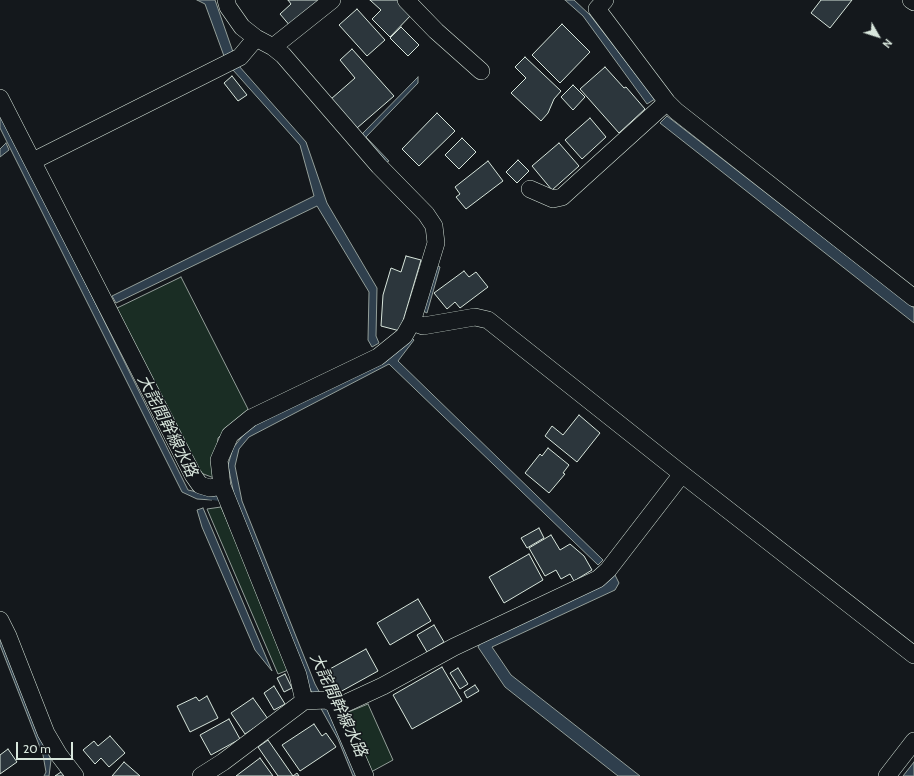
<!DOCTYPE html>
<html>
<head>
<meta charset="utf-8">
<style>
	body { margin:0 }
	#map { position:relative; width:914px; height:776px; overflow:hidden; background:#14181c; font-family:Cabin,sans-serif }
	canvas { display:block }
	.north { position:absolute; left:858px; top:16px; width:40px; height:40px; -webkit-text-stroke:3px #14181c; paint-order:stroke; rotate:129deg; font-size:11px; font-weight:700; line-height:16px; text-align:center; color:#d8e6dc }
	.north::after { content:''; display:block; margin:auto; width:14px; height:18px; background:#d8e6dc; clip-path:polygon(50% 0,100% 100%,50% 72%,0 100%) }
	.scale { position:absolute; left:16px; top:742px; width:57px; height:18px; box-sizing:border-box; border:2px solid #d8e6dc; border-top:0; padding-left:5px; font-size:12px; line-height:14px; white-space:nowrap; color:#d8e6dc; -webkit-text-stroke:3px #14181c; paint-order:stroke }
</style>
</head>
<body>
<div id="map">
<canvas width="914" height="776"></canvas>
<div class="north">N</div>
<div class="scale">20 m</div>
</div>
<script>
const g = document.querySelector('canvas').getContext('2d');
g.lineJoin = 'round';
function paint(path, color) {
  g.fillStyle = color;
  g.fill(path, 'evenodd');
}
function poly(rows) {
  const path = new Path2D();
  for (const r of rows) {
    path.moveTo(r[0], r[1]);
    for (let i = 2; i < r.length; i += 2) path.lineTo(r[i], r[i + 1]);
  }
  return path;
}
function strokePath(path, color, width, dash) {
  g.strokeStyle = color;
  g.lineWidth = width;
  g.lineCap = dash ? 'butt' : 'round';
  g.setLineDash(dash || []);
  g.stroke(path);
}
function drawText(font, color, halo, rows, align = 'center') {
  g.font = font + ' Cabin,"Noto Sans JP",sans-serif';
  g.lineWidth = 3;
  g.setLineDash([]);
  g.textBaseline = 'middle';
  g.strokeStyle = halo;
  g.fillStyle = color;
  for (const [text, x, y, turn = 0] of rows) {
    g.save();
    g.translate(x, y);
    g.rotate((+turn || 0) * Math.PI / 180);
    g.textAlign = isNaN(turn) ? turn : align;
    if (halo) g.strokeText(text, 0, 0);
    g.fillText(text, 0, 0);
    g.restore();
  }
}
const green = poly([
	[181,277,248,409,218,438,214,478,201,473,115,309,181,277],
	[221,507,291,669,278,674,207,509,221,507],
	[368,704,393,760,371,772,346,713,368,704]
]);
const water = poly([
	[197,0,215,0,233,52,224,56,205,4,197,0],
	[565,0,574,0,590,15,655,99,647,104,583,16,565,0],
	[239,66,306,142,327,203,377,288,376,336,379,343,372,347,368,340,369,292,317,206,116,303,112,296,314,196,300,145,233,70,239,66],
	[418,77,418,83,366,137,389,161,385,163,361,139,363,133,418,77],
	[0,111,188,490,211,495,212,500,197,499,182,492,0,128,0,111],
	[667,116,914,308,914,323,660,123,667,116],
	[6,143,9,150,0,157,0,149,6,143],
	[436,265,440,267,427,313,423,311,436,265],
	[412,338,414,340,398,361,603,560,598,565,389,364,249,437,239,449,235,466,242,501,315,684,343,735,360,776,353,776,338,739,309,687,235,500,228,465,233,448,248,429,386,359,412,338],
	[203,508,272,671,255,650,202,527,197,510,203,508],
	[615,575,619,583,615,590,492,647,511,675,640,776,618,776,505,687,478,647,481,642,603,585,615,575],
	[0,635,51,760,49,776,44,776,46,772,43,755,0,645,0,635],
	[914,762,914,776,903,776,914,762]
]);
const stream = poly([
	[205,496,224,499]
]);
const building = poly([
	[288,0,322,0,291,27,280,14,291,4,288,0],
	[370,0,399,0,413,13,390,37,372,19,381,10,370,0],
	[821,0,852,0,830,28,811,13,821,0],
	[357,9,385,40,367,56,339,25,357,9],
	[562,24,590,52,560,83,532,55,562,24],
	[401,27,419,45,408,56,390,38,401,27],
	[352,49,394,96,357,128,331,99,355,78,340,60,352,49],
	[525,57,561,91,554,99,548,113,541,121,511,93,526,78,515,67,525,57],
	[605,67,624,88,626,87,645,109,619,133,580,89,605,67],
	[232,76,247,95,238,101,224,83,232,76],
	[573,85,585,97,573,110,561,97,573,85],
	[437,113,455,131,419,166,402,149,437,113],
	[590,118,606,137,582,159,565,140,590,118],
	[462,138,476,152,459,169,445,155,462,138],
	[559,143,579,166,552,190,532,166,559,143],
	[518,160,529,171,517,183,506,172,518,160],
	[488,161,503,181,466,209,456,197,460,194,455,187,488,161],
	[406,256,421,260,400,331,381,326,383,295,391,268,401,272,406,256],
	[464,271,469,277,476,272,488,287,460,308,455,302,447,309,434,293,464,271],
	[579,415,600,433,577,462,545,436,552,426,563,435,579,415],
	[548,448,569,465,563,473,565,474,549,493,525,473,540,454,542,456,548,448],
	[539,528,544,538,527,548,521,538,539,528],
	[551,535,560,550,570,544,584,556,592,570,574,581,570,574,561,579,556,570,545,576,529,548,551,535],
	[529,554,543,580,504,603,489,577,529,554],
	[418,599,431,621,390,645,377,623,418,599],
	[434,625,444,642,427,652,417,635,434,625],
	[366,649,378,671,340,692,328,670,366,649],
	[442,667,462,701,412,729,393,695,442,667],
	[458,668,468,684,460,689,450,673,458,668],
	[285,674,292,688,284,692,277,678,285,674],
	[475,685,479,691,467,698,464,692,475,685],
	[274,686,285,704,274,710,264,693,274,686],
	[207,696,218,718,190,732,177,706,196,697,199,701,207,696],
	[253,698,268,719,245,734,231,713,253,698],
	[229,719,240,739,211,755,200,735,229,719],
	[314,724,322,736,326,733,336,747,300,771,282,745,314,724],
	[110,736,125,753,109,767,101,758,95,764,83,750,94,741,98,746,110,736],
	[268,740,293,776,297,773,299,776,278,776,258,747,268,740],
	[8,749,17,762,0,774,0,755,8,749],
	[260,758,273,776,236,776,260,758],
	[124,762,140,776,112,776,124,762],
	[61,772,64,776,55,776,61,772]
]);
const street = poly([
	[226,0,228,7,242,27,256,38,273,47,283,55,379,166,426,214,434,226,436,243,412,322,404,336,378,357,251,418,230,435,219,460,222,486,298,675,304,701,327,700,334,704,365,776],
	[406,0,436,31,481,71],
	[605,0,597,9,667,102,676,111,914,298],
	[911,0,914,2],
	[273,47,332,0],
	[0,98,193,475,200,485,210,488,222,486],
	[33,161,240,57,256,38],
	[530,189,553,199,562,197,667,102],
	[412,322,423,326,475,317,488,320,682,474,914,655],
	[0,620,8,636,46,733,59,755,75,776],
	[334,704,344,704,383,686,454,647,598,579,608,570,682,474],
	[201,776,223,762,304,701],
	[887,776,914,741]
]);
const waterNames = [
	["大詫間幹線水路",167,426,63],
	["大詫間幹線水路",338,705,65]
];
paint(green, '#1a2d24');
strokePath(green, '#939e99', 1);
paint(water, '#2f3f4d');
strokePath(water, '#939e99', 1);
strokePath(stream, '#2f3f4d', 5.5);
paint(building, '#2c363c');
strokePath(building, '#d8e6dc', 1);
strokePath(street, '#d8e6dc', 18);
strokePath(street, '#14181c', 17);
drawText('italic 16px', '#d8e6dc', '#14181c', waterNames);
</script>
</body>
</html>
